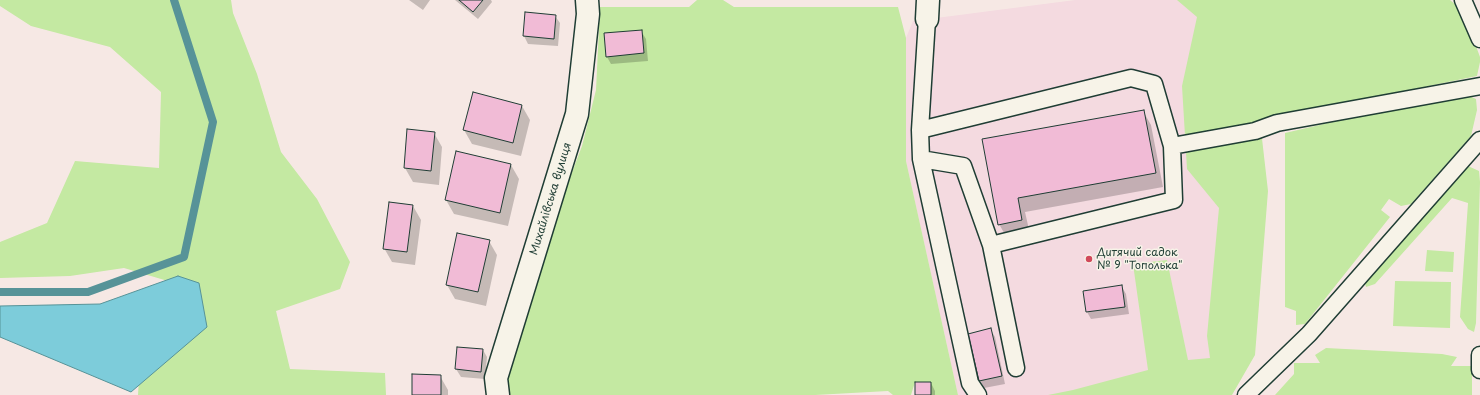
<!DOCTYPE html>
<html>
<head>
<meta charset="utf-8">
<style>
	body { margin:0 }
	canvas { display:block; background:#f6e8e4 }
</style>
</head>
<body>
<canvas width="1480" height="395"></canvas>
<script>
const g = document.querySelector('canvas').getContext('2d');
g.lineJoin = 'round';
function paint(path, color) {
  g.fillStyle = color;
  g.fill(path, 'evenodd');
}
function poly(rows) {
  const path = new Path2D();
  for (const r of rows) {
    path.moveTo(r[0], r[1]);
    for (let i = 2; i < r.length; i += 2) path.lineTo(r[i], r[i + 1]);
  }
  return path;
}
function strokePath(path, color, width, dash) {
  g.strokeStyle = color;
  g.lineWidth = width;
  g.lineCap = dash ? 'butt' : 'round';
  g.setLineDash(dash || []);
  g.stroke(path);
}
function drawText(font, color, halo, rows, align = 'center') {
  g.font = font + ' "Playpen Sans",sans-serif';
  g.lineWidth = 3;
  g.setLineDash([]);
  g.textBaseline = 'middle';
  g.strokeStyle = halo;
  g.fillStyle = color;
  for (const [text, x, y, turn = 0] of rows) {
    g.save();
    g.translate(x, y);
    g.rotate((+turn || 0) * Math.PI / 180);
    g.textAlign = isNaN(turn) ? turn : align;
    if (halo) g.strokeText(text, 0, 0);
    g.fillText(text, 0, 0);
    g.restore();
  }
}
const built = poly([
	[1075,0,1240,0,1242,375,1105,395,958,395,906,161,906,38,913,21]
]);
const green = poly([
	[0,0,231,0,233,13,257,74,281,152,317,199,350,262,340,289,276,311,290,369,385,373,386,395,138,395,140,362,188,287,124,268,70,276,0,278,0,242,47,223,75,161,159,168,161,92,110,47,31,26,0,6],
	[697,0,723,0,734,7,898,7,906,38,906,161,958,395,931,395,931,382,915,382,911,395,893,395,888,391,815,395,509,395,506,382,555,217,582,146,596,90,600,7,689,7],
	[1177,0,1450,0,1463,11,1480,57,1480,62,1477,76,1260,121,1268,191,1255,355,1232,395,1048,395,1073,390,1148,370,1133,264,1167,260,1188,360,1210,358,1207,336,1219,208,1187,169,1182,86,1197,17],
	[1465,94,1476,99,1477,110,1471,136,1411,204,1401,206,1389,199,1381,210,1390,217,1305,324,1296,325,1296,311,1285,307,1285,133,1354,117],
	[1468,166,1479,171,1480,182,1476,323,1474,332,1468,329,1460,317,1468,203,1452,198,1375,284,1366,287,1364,279],
	[1427,250,1454,252,1453,272,1425,271],
	[1395,281,1451,282,1450,328,1393,326],
	[1326,348,1442,354,1457,357,1451,366,1472,366,1472,395,1275,395,1294,374,1294,363,1320,363,1315,355]
]);
const water = poly([
	[178,276,199,283,207,327,131,392,0,337,0,306,100,304,178,276]
]);
const shadow = poly([
	[409,0,430,0,423,10],
	[455,0,491,0,492,2,478,19],
	[526,13,555,16,560,23,558,46,528,44,524,36],
	[641,31,646,39,648,61,611,64,607,57],
	[522,106,530,120,521,156,472,144,464,130],
	[1143,111,1151,125,1163,187,1025,212,1030,234,1007,238,999,224,983,140],
	[434,133,442,147,439,185,413,182,405,168],
	[511,165,519,179,508,226,454,214,446,200],
	[413,206,421,220,415,265,392,262,384,248],
	[489,241,497,255,486,306,455,299,447,285],
	[1122,287,1126,294,1129,314,1091,319,1087,312],
	[991,330,995,337,1005,384,984,388,980,380],
	[458,348,483,350,487,357,485,379,461,377,456,369],
	[440,376,448,390,448,395,413,395],
	[931,383,935,391,935,395,916,395]
]);
const stream = poly([
	[0,292,88,292,184,257,213,122,174,0]
]);
const building = poly([
	[459,0,483,0,473,12,459,0],
	[525,12,556,15,554,39,523,36,525,12],
	[642,30,644,53,606,57,604,33,642,30],
	[473,92,522,105,513,143,463,130,473,92],
	[1144,110,1156,173,1018,198,1022,220,998,225,982,139,1144,110],
	[407,129,435,132,431,171,404,168,407,129],
	[456,151,511,164,500,213,445,200,456,151],
	[389,202,413,205,407,252,383,249,389,202],
	[457,233,490,240,478,292,446,285,457,233],
	[1122,285,1125,307,1086,312,1083,291,1122,285],
	[991,328,1002,376,979,381,968,334,991,328],
	[457,347,483,349,481,372,455,369,457,347],
	[412,374,441,375,441,395,412,395,412,374],
	[915,382,931,382,931,395,915,395,915,382]
]);
const service = poly([
	[1463,0,1480,39],
	[927,19,920,130,921,159,963,166,991,245,1174,200,1172,146],
	[920,130,1131,78,1154,84,1172,146,1255,131,1277,123,1480,86],
	[921,159,970,383,978,395],
	[991,245,1016,368],
	[1480,355,1480,370],
	[1246,395,1309,334,1480,140]
]);
const minor = poly([
	[927,19,928,0],
	[498,395,496,378,577,114,588,14,587,0]
]);
const markers = [
	[1089,259,4,"#d1495b"]
];
const streetNames = [
	["Михайлівська вулиця",551,199,-73]
];
const poiNames = [
	["Дитячий садок",1097,253],
	["№ 9 \"Тополька\"",1097,266]
];
paint(built, '#f4dae0');
paint(green, '#c4e9a2');
paint(water, '#7dccda');
strokePath(water, '#579398', 1);
paint(shadow, '#0003');
strokePath(stream, '#579398', 8);
paint(building, '#f1bbd6');
strokePath(building, '#1f3d34', 1);
strokePath(service, '#1f3d34', 19);
strokePath(minor, '#1f3d34', 25);
strokePath(service, '#f7f3e8', 16);
strokePath(minor, '#f7f3e8', 22);
for (const [x, y, r, color] of markers) {
  const dot = new Path2D();
  dot.arc(x, y, r, 0, 2 * Math.PI);
  g.fillStyle = color;
  g.fill(dot);
  strokePath(dot, '#f7f3e8', 1.5);
}
drawText('11px', '#1f3d34', '#f7f3e8', streetNames);
drawText('11px', '#1f3d34', '#f7f3e8', poiNames, 'left');
</script>
</body>
</html>
